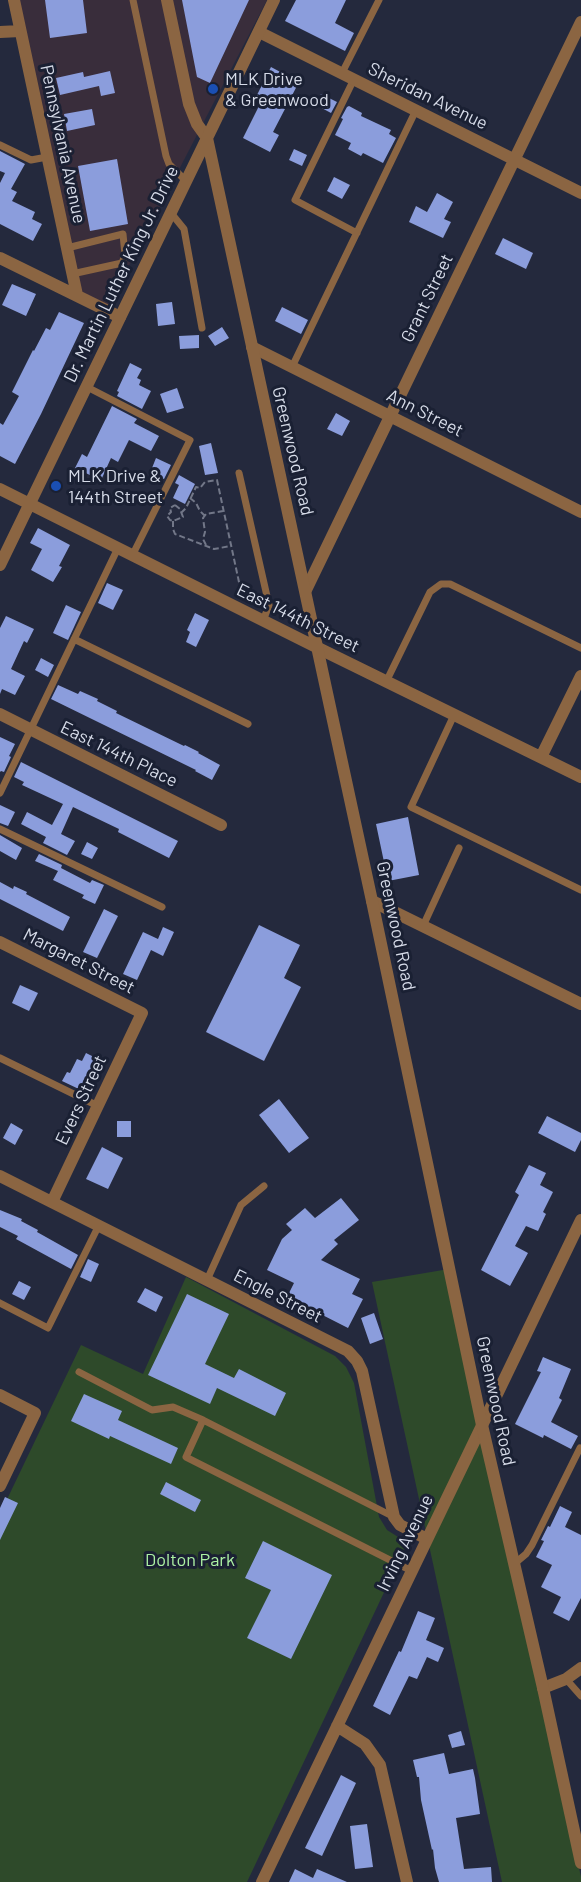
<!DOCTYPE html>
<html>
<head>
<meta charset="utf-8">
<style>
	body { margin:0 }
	canvas { display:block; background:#24293d }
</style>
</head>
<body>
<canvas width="581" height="1882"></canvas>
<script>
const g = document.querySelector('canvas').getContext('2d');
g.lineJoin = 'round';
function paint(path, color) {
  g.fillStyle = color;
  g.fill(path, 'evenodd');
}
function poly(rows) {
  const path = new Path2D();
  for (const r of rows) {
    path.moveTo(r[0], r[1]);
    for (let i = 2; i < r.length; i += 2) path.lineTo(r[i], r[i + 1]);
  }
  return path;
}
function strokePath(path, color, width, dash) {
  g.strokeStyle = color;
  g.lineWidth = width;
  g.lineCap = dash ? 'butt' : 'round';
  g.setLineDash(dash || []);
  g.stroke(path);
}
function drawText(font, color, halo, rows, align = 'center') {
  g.font = font + ' Barlow,sans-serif';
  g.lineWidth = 6;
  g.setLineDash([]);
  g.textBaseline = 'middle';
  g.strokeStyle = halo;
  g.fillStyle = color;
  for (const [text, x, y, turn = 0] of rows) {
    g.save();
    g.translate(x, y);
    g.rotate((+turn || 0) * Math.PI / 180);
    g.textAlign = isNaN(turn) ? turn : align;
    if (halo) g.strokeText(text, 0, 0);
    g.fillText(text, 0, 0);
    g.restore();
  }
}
const commercial = poly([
	[14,0,267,0,106,310,77,295]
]);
const green = poly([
	[449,1269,581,1877,581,1882,502,1882,372,1282],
	[186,1277,335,1356,346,1367,354,1383,379,1517,387,1530,406,1542,405,1548,247,1882,0,1882,0,1514,81,1345,143,1374]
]);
const building = poly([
	[45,0,83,0,87,33,50,38],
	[182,0,249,0,210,83,197,77],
	[296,0,346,0,335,23,354,33,345,51,285,21],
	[271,67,299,82,273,132,279,135,270,152,243,138,259,106,253,103],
	[110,71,115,93,101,96,99,86,60,95,56,78,83,72,84,77],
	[321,94,337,102,331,113,316,105],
	[349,106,362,113,361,116,391,130,389,134,396,138,383,163,363,153,361,156,348,149,351,143,335,135,343,119,341,118,347,107],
	[92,109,95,125,67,131,64,114],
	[294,149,307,155,302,166,289,160],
	[0,151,25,164,11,189,17,192,12,201,35,212,32,219,42,224,33,241,0,224,0,183,5,173,0,171],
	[117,159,128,224,90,231,78,166],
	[334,177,350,185,342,199,327,191],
	[437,193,453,202,444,219,451,222,443,238,409,222,416,206,427,212],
	[503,238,533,253,526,269,495,254],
	[12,284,36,294,26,316,2,305],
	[172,302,175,324,158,326,156,304],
	[282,307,308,320,301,334,275,321],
	[59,312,84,323,41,414,15,464,0,456,0,423,3,425,19,396,12,392,33,350,34,351,46,328,50,330],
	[222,327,229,338,215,346,208,336],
	[199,335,199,348,180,349,179,336],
	[130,363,142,369,137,378,141,380,139,385,151,391,142,409,117,396,119,392,117,391],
	[177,388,184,408,167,413,160,394],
	[112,406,137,419,134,423,159,436,151,451,129,440,118,462,111,458,102,478,93,474,92,476,75,468,82,454,87,457],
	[336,413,350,421,342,436,327,429],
	[211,443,218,473,205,475,199,446],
	[156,458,171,465,164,479,150,473],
	[179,475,195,484,185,504,173,498,179,485,175,483],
	[38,528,70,545,59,566,62,567,53,582,31,570,42,549,30,543],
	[107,583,123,590,113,610,98,603],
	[66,605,81,612,68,640,53,633],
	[195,613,209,620,196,647,186,642,190,632,187,630],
	[6,616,34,629,27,643,24,641,11,669,25,676,15,695,2,689,0,694,0,628],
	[41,658,54,665,48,677,35,670],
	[58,685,78,694,80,691,98,699,97,701,117,711,116,713,184,746,185,745,199,752,198,753,220,765,212,780,195,771,196,770,51,699],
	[0,737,15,744,9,756,11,757,4,772,1,771,0,772],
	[21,762,178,841,169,858,118,832,119,829,73,807,61,834,75,841,67,855,43,843,46,837,21,824,27,812,52,825,63,804,22,785,24,782,14,777],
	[0,805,15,812,8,826,0,823],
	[408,817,419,875,388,881,376,824],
	[0,835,22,848,16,860,0,851],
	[87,842,98,848,92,859,81,854],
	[39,854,62,865,61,868,90,883,92,880,104,885,95,904,82,898,84,895,53,880,58,871,35,861],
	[0,882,13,889,14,886,27,892,26,894,70,917,63,931,0,899],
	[104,909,118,916,97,958,83,952],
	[259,925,300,945,284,978,301,987,264,1061,206,1032],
	[163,927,174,932,163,956,151,950,137,980,123,974,143,932,158,939],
	[20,985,38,993,29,1011,12,1003],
	[86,1053,98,1059,83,1091,62,1081,67,1072,70,1073,77,1059,82,1061],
	[279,1099,309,1138,289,1153,259,1115],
	[547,1116,581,1133,581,1140,575,1152,538,1133],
	[117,1121,131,1121,131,1137,117,1137],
	[11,1123,23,1130,15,1145,3,1138],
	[102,1147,123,1158,108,1189,86,1179],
	[529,1165,546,1173,540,1185,553,1192,543,1212,546,1214,538,1231,526,1226,515,1246,528,1253,510,1286,481,1270,519,1195,515,1192],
	[341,1198,359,1220,334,1240,338,1244,321,1260,360,1279,352,1294,363,1299,348,1328,287,1297,294,1283,267,1270,282,1239,292,1230,286,1224,305,1208,315,1218],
	[0,1210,22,1219,21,1221,38,1230,37,1232,78,1255,71,1269,16,1239,18,1236,0,1227],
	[88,1259,99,1264,91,1282,80,1277],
	[19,1281,31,1287,24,1300,12,1294],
	[145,1288,163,1297,156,1312,137,1302],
	[187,1294,229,1314,205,1364,234,1378,239,1369,286,1393,275,1416,217,1388,210,1404,148,1375],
	[374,1313,383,1339,370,1344,361,1318],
	[543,1357,571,1369,559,1398,562,1400,551,1422,578,1436,571,1449,544,1435,543,1438,515,1424,541,1372,537,1371],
	[84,1394,122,1411,118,1420,178,1448,171,1464,110,1436,109,1439,71,1421],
	[166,1482,201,1500,195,1512,160,1494],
	[5,1497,18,1503,0,1540,0,1508],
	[560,1506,572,1512,565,1527,581,1535,581,1598,569,1621,553,1613,561,1597,541,1587,552,1565,536,1557,544,1541,541,1540,548,1526,550,1527],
	[263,1541,332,1575,291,1659,247,1638,271,1590,245,1578],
	[418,1611,435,1618,426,1640,444,1648,438,1662,427,1657,417,1679,409,1676,390,1715,373,1706,399,1651,401,1652],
	[461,1731,465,1745,452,1748,448,1735],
	[444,1753,449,1774,473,1769,475,1778,480,1814,456,1818,464,1869,491,1867,492,1882,439,1882,435,1868,433,1849,432,1850,421,1800,419,1777,417,1777,413,1760],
	[341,1775,356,1783,322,1856,305,1848],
	[367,1824,373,1867,355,1869,350,1826],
	[295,1869,313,1878,317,1869,347,1882,289,1882]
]);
const path = poly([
	[190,498,196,503,200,511,205,516],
	[175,505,180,509,183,517,173,521,170,520,167,516,171,512,170,508,175,505],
	[181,513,186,508,196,487,200,488,205,482,217,480,242,596],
	[173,521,173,529,175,534,214,549,231,546],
	[206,545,203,539,205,532,203,518,206,514,223,511]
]);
const service = poly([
	[133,0,166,156,169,164,186,181],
	[342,73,379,0],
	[354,79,295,200,357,233],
	[0,145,31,160,47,157],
	[171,213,184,229,202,328],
	[67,248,123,234,125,255,122,263,72,274],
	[292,367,416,110],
	[87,387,190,440,132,556],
	[239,473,269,605,263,621],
	[74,639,248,724],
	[386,682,430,592,441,584,450,584,581,648],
	[454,715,411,807,581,890],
	[0,793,118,548],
	[0,829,162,907],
	[423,926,459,848],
	[0,1058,98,1106],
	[207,1280,241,1205,264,1186],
	[0,1303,48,1328,99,1225],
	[79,1372,152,1410,173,1407,203,1420],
	[394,1517,203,1420,186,1457,412,1571],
	[514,1564,526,1554,532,1545,580,1448],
	[566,1679,581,1696]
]);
const minor = poly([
	[14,0,77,295],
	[167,0,189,104,197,124,207,138],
	[0,32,20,31],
	[259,32,581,193],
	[0,258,120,317],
	[252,347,581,512],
	[306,590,581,22],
	[318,648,581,777],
	[0,714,221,825],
	[541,757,581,676],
	[372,901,581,1004],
	[0,942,142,1013,52,1202],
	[0,1176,348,1351,357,1361,362,1371,394,1517,400,1525,427,1539],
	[0,1395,35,1413,0,1486],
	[543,1688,566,1679,581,1668],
	[337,1726,365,1744,380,1765,407,1882],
	[262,1882,581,1220]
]);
const tertiary = poly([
	[207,138,372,901,482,1425,543,1688,581,1863],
	[0,489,318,648],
	[0,565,274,0]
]);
const markers = [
	[213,89,6,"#1a4fb4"],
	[56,486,6,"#1a4fb4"]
];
const poiNames = [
	["MLK Drive",225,79],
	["& Greenwood",225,100],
	["MLK Drive &",68,476],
	["144th Street",68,497]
];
const streetNames = [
	["Sheridan Avenue",428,96,26],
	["Pennsylvania Avenue",63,144,78],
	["Dr. Martin Luther King Jr. Drive",121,274,-64],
	["Grant Street",427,298,-64],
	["Ann Street",425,413,27],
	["Greenwood Road",293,451,77],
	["East 144th Street",298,618,26],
	["East 144th Place",119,754,26],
	["Greenwood Road",396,926,78],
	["Margaret Street",79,961,27],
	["Evers Street",81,1100,-65],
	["Engle Street",278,1296,27],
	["Greenwood Road",496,1401,78],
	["Irving Avenue",405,1543,-64]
];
const parkNames = [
	["Dolton Park",190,1560]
];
paint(commercial, '#392d3b');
paint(green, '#2e4a2a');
paint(building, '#8b9ddc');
strokePath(path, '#727788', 2, [6, 3]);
strokePath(service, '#8b6542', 7);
strokePath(minor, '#8b6542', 12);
strokePath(tertiary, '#8b6542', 12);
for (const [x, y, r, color] of markers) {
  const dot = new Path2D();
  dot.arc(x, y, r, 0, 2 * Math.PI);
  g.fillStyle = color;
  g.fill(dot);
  strokePath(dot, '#1a2033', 2);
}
drawText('18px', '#d6dbe8', '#1a2033', poiNames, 'left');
drawText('18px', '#d6dbe8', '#1a2033', streetNames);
drawText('18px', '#acf1a3', '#1a2033', parkNames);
</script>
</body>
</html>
